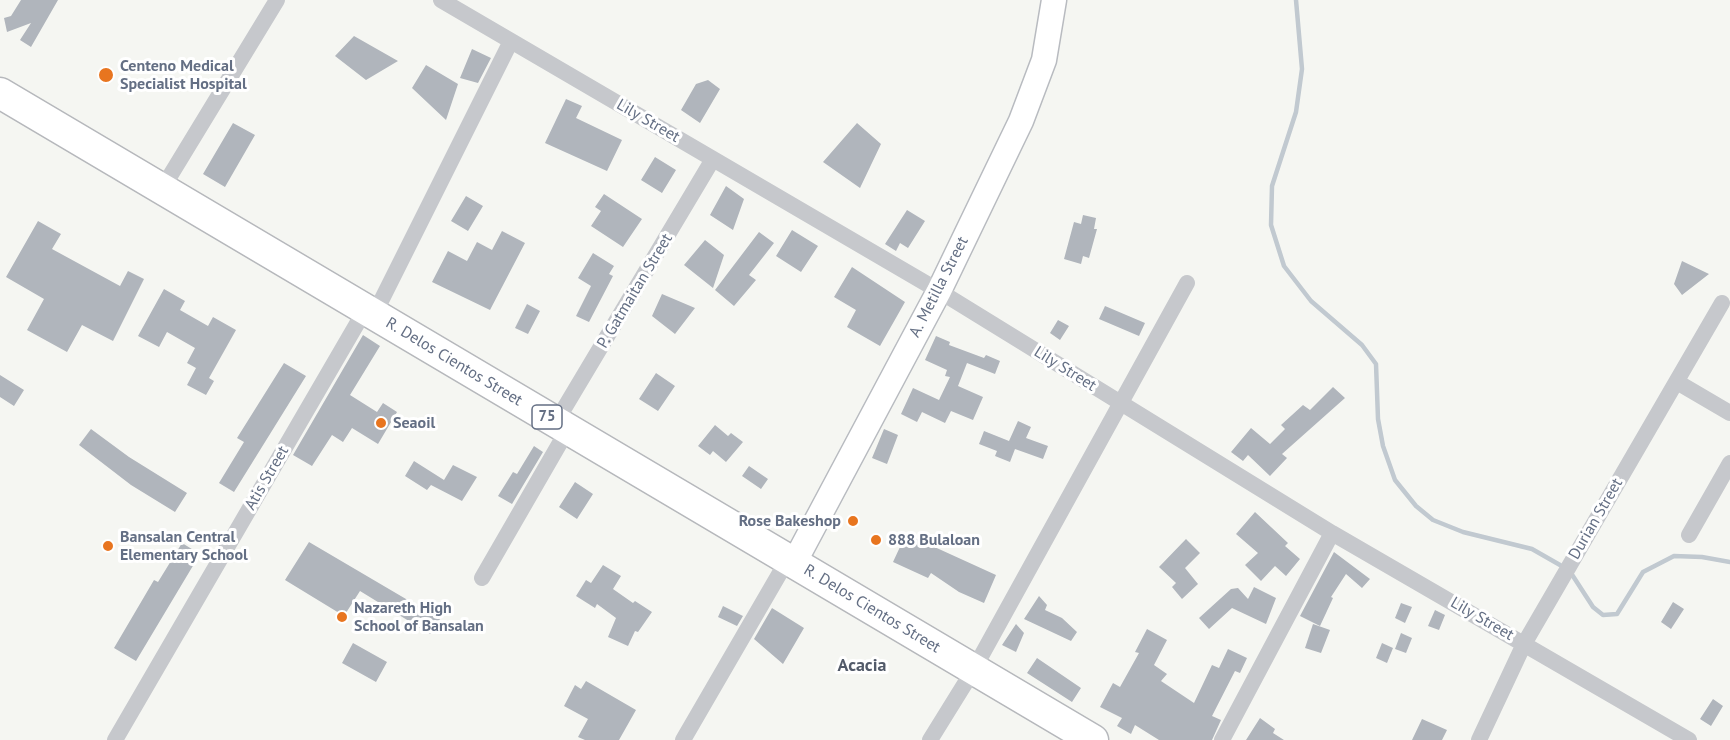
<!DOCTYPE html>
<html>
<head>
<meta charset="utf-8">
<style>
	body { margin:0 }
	canvas { display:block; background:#f5f6f2 }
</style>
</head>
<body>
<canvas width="1730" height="740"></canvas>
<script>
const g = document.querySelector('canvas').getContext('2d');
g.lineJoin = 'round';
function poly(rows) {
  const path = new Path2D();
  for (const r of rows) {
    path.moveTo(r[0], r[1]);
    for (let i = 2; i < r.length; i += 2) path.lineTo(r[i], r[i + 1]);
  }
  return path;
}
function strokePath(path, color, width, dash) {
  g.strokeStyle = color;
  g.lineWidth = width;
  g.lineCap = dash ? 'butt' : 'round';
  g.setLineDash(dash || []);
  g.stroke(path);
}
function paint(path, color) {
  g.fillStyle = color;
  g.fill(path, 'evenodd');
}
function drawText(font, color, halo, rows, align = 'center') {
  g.font = font + ' "PT Sans",sans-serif';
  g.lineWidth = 6;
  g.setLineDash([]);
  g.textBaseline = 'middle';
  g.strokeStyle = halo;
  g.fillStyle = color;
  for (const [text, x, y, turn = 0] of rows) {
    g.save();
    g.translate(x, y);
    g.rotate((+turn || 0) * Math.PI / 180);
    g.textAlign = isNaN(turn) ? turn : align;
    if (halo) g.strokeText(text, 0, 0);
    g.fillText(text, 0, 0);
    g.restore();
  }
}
const stream = poly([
	[1296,0,1302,69,1296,112,1272,186,1271,225,1284,266,1311,301,1362,345,1376,364,1378,419,1383,446,1395,480,1416,506,1433,520,1463,532,1532,549,1560,565],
	[1571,573,1593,607,1603,615,1617,614,1643,572,1674,556,1702,557,1730,562]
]);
const building = poly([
	[21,0,58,0,31,47,20,40,31,23,7,32,4,18,11,16],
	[354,36,398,61,366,80,335,56],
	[472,49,491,58,478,83,460,78],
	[426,65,458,84,446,120,412,88],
	[708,80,720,89,700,123,681,110,696,84],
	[566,99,582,106,576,118,622,140,607,171,545,143],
	[233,123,255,135,225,187,203,174],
	[857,123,881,144,860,188,823,162],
	[655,157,676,170,662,193,641,180],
	[726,186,744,199,733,230,710,215],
	[604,194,642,219,623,247,591,226,601,211,595,207],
	[466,196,483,206,468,231,451,221],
	[907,210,925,221,908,248,900,243,896,251,885,244],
	[1083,215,1096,218,1094,229,1097,229,1089,258,1083,256,1081,264,1064,259,1074,222,1081,224],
	[38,221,61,234,52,249,120,286,128,271,144,279,113,341,82,325,67,352,27,330,44,299,6,277],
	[792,230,818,246,801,272,776,256],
	[502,231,525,243,490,310,432,282,448,251,467,261,477,242,492,250],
	[759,232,774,243,749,275,756,280,734,306,715,290],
	[705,240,724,255,713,288,684,265],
	[593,253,614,266,609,274,613,276,589,322,576,316,591,286,578,278],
	[1682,261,1709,274,1682,295,1674,284],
	[852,267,905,302,880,346,847,327,856,310,834,297],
	[164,289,185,301,180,310,208,326,213,317,236,330,209,378,214,381,206,395,187,385,196,368,187,363,195,348,167,332,159,347,138,336],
	[662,294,695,308,675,334,652,316],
	[527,304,540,311,528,334,515,328],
	[1105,306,1145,323,1139,336,1099,319],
	[1058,320,1069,326,1060,340,1050,333],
	[363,335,380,346,350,395,377,412,383,403,397,412,378,444,352,428,343,442,332,435,312,466,293,455],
	[936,336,950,342,949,345,984,358,986,355,1000,361,995,374,967,363,958,386,983,397,973,420,951,411,945,423,922,412,917,422,901,414,913,388,939,400,950,377,945,376,947,370,925,360],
	[284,363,306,376,234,492,219,483,244,442,237,438],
	[656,373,675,386,658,411,639,399],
	[0,375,24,390,14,406,0,397],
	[1333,387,1345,398,1282,454,1287,458,1270,476,1248,455,1243,461,1231,452,1251,428,1270,444,1285,429,1281,425,1303,405,1310,410],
	[1018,421,1031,427,1026,438,1048,446,1043,459,1015,449,1010,462,995,456,997,451,979,444,984,431,1009,441],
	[715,425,728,436,731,433,743,442,726,462,713,451,710,455,698,446],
	[91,429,129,457,187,493,175,512,131,485,79,445],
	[884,429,898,435,887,464,872,458],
	[534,446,543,452,512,504,498,496,513,472,517,474],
	[414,461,444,480,453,465,477,477,462,501,431,485,427,490,405,476],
	[749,466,768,479,761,489,742,476],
	[575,482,593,494,577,519,559,507],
	[1255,512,1288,543,1285,546,1300,559,1286,576,1275,566,1261,581,1245,565,1258,553,1236,534],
	[906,534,996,575,984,603,959,592,931,573,928,578,893,562],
	[1186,539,1200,553,1185,568,1198,584,1182,599,1172,587,1176,583,1159,567],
	[309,542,440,619,430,634,360,591,344,616,285,580],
	[182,543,200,554,136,661,114,648,154,580,158,582],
	[1334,552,1370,579,1362,588,1346,574,1331,597,1333,598,1320,626,1300,616],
	[603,565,621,576,613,589,633,603,635,601,652,612,638,632,635,631,628,646,608,637,616,618,597,604,595,608,576,596,586,580,591,583],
	[1254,587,1276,598,1266,624,1232,608,1209,629,1199,618,1231,589,1238,588,1248,599],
	[1039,596,1047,605,1045,610,1062,618,1077,632,1071,641,1024,619],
	[1673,602,1684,609,1671,629,1661,622],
	[1401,603,1412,607,1405,623,1395,618],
	[723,606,743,616,737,626,718,617],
	[772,608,804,628,783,664,754,639],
	[1435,610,1445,615,1439,630,1428,626],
	[1016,624,1024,633,1016,652,1002,645],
	[1313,624,1330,630,1321,653,1305,648],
	[1147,629,1167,640,1154,665,1167,674,1161,681,1194,703,1212,665,1219,668,1228,649,1247,658,1240,673,1235,671,1212,716,1221,720,1212,740,1159,740,1135,725,1131,734,1117,726,1122,718,1100,707,1113,683,1120,687,1139,653,1135,652],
	[1401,633,1412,638,1406,653,1395,649],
	[353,643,387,662,376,682,342,663],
	[1382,643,1393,648,1387,663,1376,658],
	[1037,658,1081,688,1072,702,1027,673],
	[586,681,636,710,619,740,585,740,578,737,588,719,564,706,575,685,581,689],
	[1713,699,1723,706,1711,726,1700,719],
	[1260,718,1275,729,1273,733,1284,740,1246,740],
	[1422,719,1447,730,1442,740,1412,740]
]);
const street = poly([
	[441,0,939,291,1332,533,1689,740],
	[162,189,277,0],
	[374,315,511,41],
	[1677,382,1730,413],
	[556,422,713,159],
	[1689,535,1730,463],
	[482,578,568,429],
	[115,740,365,310],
	[683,740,788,559],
	[930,740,974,669,1187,283],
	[1222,740,1332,533],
	[1479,740,1524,644,1722,303]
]);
const secondary = poly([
	[794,563,939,291,1021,121,1044,60,1054,0]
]);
const highway = poly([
	[0,93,1093,740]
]);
const markers = [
	[106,75,8,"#e8751f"],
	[381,423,6,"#e8751f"],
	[853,521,6,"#e8751f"],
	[876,540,6,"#e8751f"],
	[108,546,6,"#e8751f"],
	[342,617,6,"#e8751f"]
];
const shields = [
	[547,417,30]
];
const shieldNames = [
	["75",547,417]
];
const poiNames = [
	["Centeno Medical",120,66],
	["Specialist Hospital",120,84],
	["Seaoil",393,423],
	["Rose Bakeshop",841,521,"right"],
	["Bansalan Central",120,537],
	["Elementary School",120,555],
	["888 Bulaloan",888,540],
	["Nazareth High",354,608],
	["School of Bansalan",354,626]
];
const streetNames = [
	["Lily Street",648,121,30],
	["A. Metilla Street",939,287,-63],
	["P. Gatmaitan Street",635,291,-59],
	["R. Delos Cientos Street",454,362,31],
	["Lily Street",1065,369,32],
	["Atis Street",267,478,-60],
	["Durian Street",1596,519,-60],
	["R. Delos Cientos Street",872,609,31],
	["Lily Street",1482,619,30]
];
const neighbourhoodNames = [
	["Acacia",862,666]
];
strokePath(stream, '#c1c9d0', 4.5);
paint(building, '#b0b5bc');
strokePath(secondary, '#b8bbc0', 27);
strokePath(highway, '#b6b8bc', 33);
strokePath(street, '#c6c8cc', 16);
strokePath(secondary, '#fff', 24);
strokePath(highway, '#fff', 30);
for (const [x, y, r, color] of markers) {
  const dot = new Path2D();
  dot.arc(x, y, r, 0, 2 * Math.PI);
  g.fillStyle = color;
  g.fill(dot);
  strokePath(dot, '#fff', 2);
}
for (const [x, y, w] of shields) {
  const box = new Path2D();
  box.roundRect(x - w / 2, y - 12, w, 24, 4.5);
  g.fillStyle = '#fff';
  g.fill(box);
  strokePath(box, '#646f84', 1.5);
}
drawText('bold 15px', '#646f84', null, shieldNames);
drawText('bold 16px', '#646f84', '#fff', poiNames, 'left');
drawText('16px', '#646f84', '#fff', streetNames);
drawText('bold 18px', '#525a69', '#fff', neighbourhoodNames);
</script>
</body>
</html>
